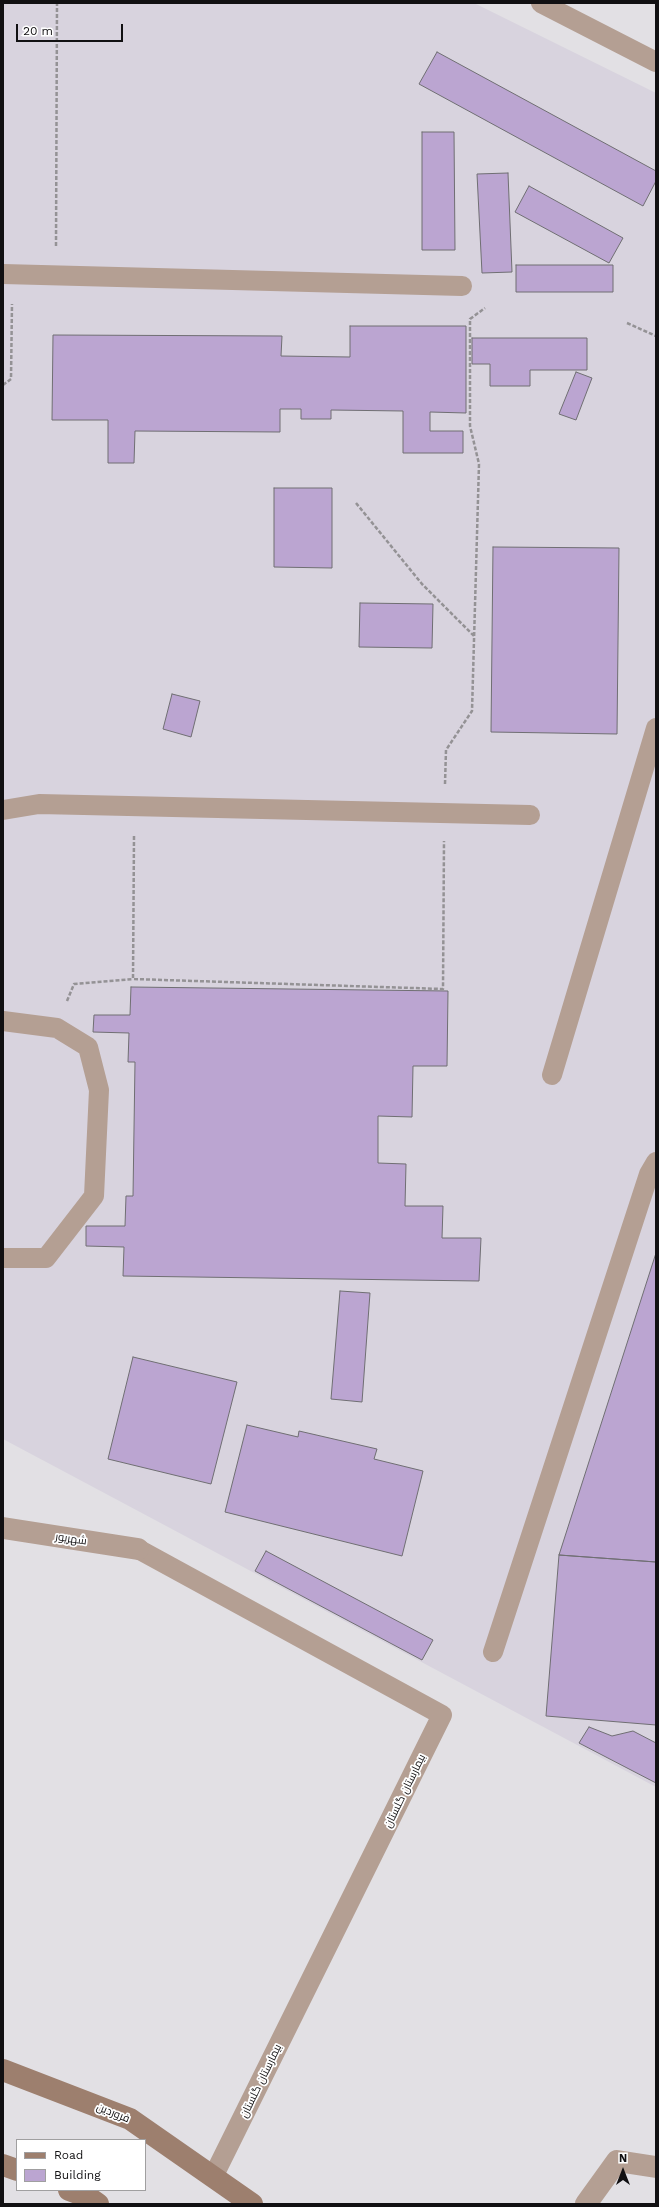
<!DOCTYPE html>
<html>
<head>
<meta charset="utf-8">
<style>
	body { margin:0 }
	#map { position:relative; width:659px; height:2207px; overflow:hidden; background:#e2e0e4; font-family:"Work Sans",sans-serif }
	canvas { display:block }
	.frame { position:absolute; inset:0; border:4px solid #111012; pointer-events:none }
	.legend { position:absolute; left:16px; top:2139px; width:130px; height:52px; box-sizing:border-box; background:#fff; border:1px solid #a09fa0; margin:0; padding:5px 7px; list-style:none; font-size:12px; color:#111012 }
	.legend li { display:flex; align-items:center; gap:8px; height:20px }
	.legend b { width:20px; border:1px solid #a09fa0 }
	.north { position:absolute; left:603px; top:2151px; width:40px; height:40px; -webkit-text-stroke:3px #fff; paint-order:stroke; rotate:0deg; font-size:11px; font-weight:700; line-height:16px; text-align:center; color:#111012 }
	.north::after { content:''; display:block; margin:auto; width:14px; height:18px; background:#111012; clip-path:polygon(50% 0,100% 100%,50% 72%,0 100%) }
	.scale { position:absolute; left:16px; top:24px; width:107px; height:18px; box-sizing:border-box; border:2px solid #111012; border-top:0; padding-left:5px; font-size:12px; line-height:14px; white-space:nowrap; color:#111012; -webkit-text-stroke:3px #fff; paint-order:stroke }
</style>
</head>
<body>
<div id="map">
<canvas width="659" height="2207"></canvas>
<div class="frame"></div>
<ul class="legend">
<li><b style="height:5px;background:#9d7f6e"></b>Road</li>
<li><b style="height:11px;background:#bba5d1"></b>Building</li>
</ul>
<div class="north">N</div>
<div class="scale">20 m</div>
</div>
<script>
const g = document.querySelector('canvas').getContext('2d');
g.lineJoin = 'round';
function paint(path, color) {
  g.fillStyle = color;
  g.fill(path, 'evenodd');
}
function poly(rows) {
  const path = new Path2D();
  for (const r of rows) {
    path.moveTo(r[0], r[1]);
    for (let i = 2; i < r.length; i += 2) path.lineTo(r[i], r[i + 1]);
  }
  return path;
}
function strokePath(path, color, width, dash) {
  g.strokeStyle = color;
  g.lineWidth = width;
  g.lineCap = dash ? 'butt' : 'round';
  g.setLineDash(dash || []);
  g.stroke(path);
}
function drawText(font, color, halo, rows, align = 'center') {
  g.font = font + ' "Work Sans",Cairo,sans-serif';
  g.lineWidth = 3.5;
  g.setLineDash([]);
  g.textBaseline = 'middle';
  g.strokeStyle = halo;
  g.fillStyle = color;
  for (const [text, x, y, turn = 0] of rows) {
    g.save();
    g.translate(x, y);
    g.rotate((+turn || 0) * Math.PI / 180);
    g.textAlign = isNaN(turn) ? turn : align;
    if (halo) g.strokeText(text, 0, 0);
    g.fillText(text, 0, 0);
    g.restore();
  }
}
const built = poly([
	[3,3,474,3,656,93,656,1787,3,1439]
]);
const building = poly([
	[437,52,656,171,656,181,643,206,419,84,437,52],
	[422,132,454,132,455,250,422,250,422,132],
	[508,173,512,272,482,273,477,174,508,173],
	[529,186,623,238,609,263,515,212,529,186],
	[516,265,613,265,613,292,516,292,516,265],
	[350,326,466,326,466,413,430,412,430,431,463,431,463,453,403,453,403,411,331,410,331,419,301,419,301,409,280,409,280,432,135,431,134,463,108,463,108,420,52,420,53,335,282,336,281,356,350,357,350,326],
	[472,338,587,338,587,370,530,370,530,386,490,386,490,364,472,364,472,338],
	[576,372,592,378,576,420,559,414,576,372],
	[274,488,332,488,332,568,274,567,274,488],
	[493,547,619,548,617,734,491,732,493,547],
	[360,603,433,604,432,648,359,647,360,603],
	[172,694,200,701,191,737,163,729,172,694],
	[131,987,448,991,447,1066,413,1066,412,1117,378,1116,378,1163,406,1164,405,1206,443,1206,442,1238,481,1238,479,1281,123,1276,124,1247,86,1246,86,1226,125,1226,126,1196,133,1196,135,1062,128,1062,129,1033,93,1032,94,1015,130,1015,131,987],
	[656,1253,656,1562,559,1555,656,1253],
	[340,1291,370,1293,362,1402,331,1399,340,1291],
	[133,1357,237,1382,211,1484,108,1459,133,1357],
	[247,1425,298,1437,299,1431,377,1449,374,1459,423,1471,402,1556,225,1512,247,1425],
	[266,1551,433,1640,422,1660,255,1571,266,1551],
	[559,1555,656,1562,656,1725,546,1716,559,1555],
	[589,1727,612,1736,633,1731,656,1743,656,1783,579,1743,589,1727]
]);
const path = poly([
	[56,246,57,3],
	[627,323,656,336],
	[3,385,11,379,12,304],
	[356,503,422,584,475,637],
	[445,784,446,750,472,711,479,464,470,426,470,319,485,308],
	[134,836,133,979,443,989,444,841],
	[67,1001,74,984,133,979]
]);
const lane = poly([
	[541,3,656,62],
	[3,274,462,286],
	[3,810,39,804,530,815],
	[3,1021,57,1028,88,1047,99,1090,94,1196,46,1258,3,1258],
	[552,1075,656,728],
	[138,1549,442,1715,213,2177],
	[493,1652,649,1174,656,1162]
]);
const street = poly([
	[3,1528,138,1549],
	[586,2204,617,2161,656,2167]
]);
const secondary = poly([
	[3,2070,130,2119,252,2204],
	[3,2165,17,2170],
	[69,2190,88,2197,98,2204]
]);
const streetNames = [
	["شهریور",71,1539,8],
	["بیمارستان گلستان",405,1791,-64],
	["بیمارستان گلستان",261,2081,-64],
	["فروردین",113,2113,22]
];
paint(built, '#d8d3de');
paint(building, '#bba5d1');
strokePath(building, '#706f73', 1);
strokePath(path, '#949295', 2.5, [4, 2]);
strokePath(lane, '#b49f93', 20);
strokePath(street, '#b49f93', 22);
strokePath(secondary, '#9d7f6e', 22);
drawText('11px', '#111012', '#fff', streetNames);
</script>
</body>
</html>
